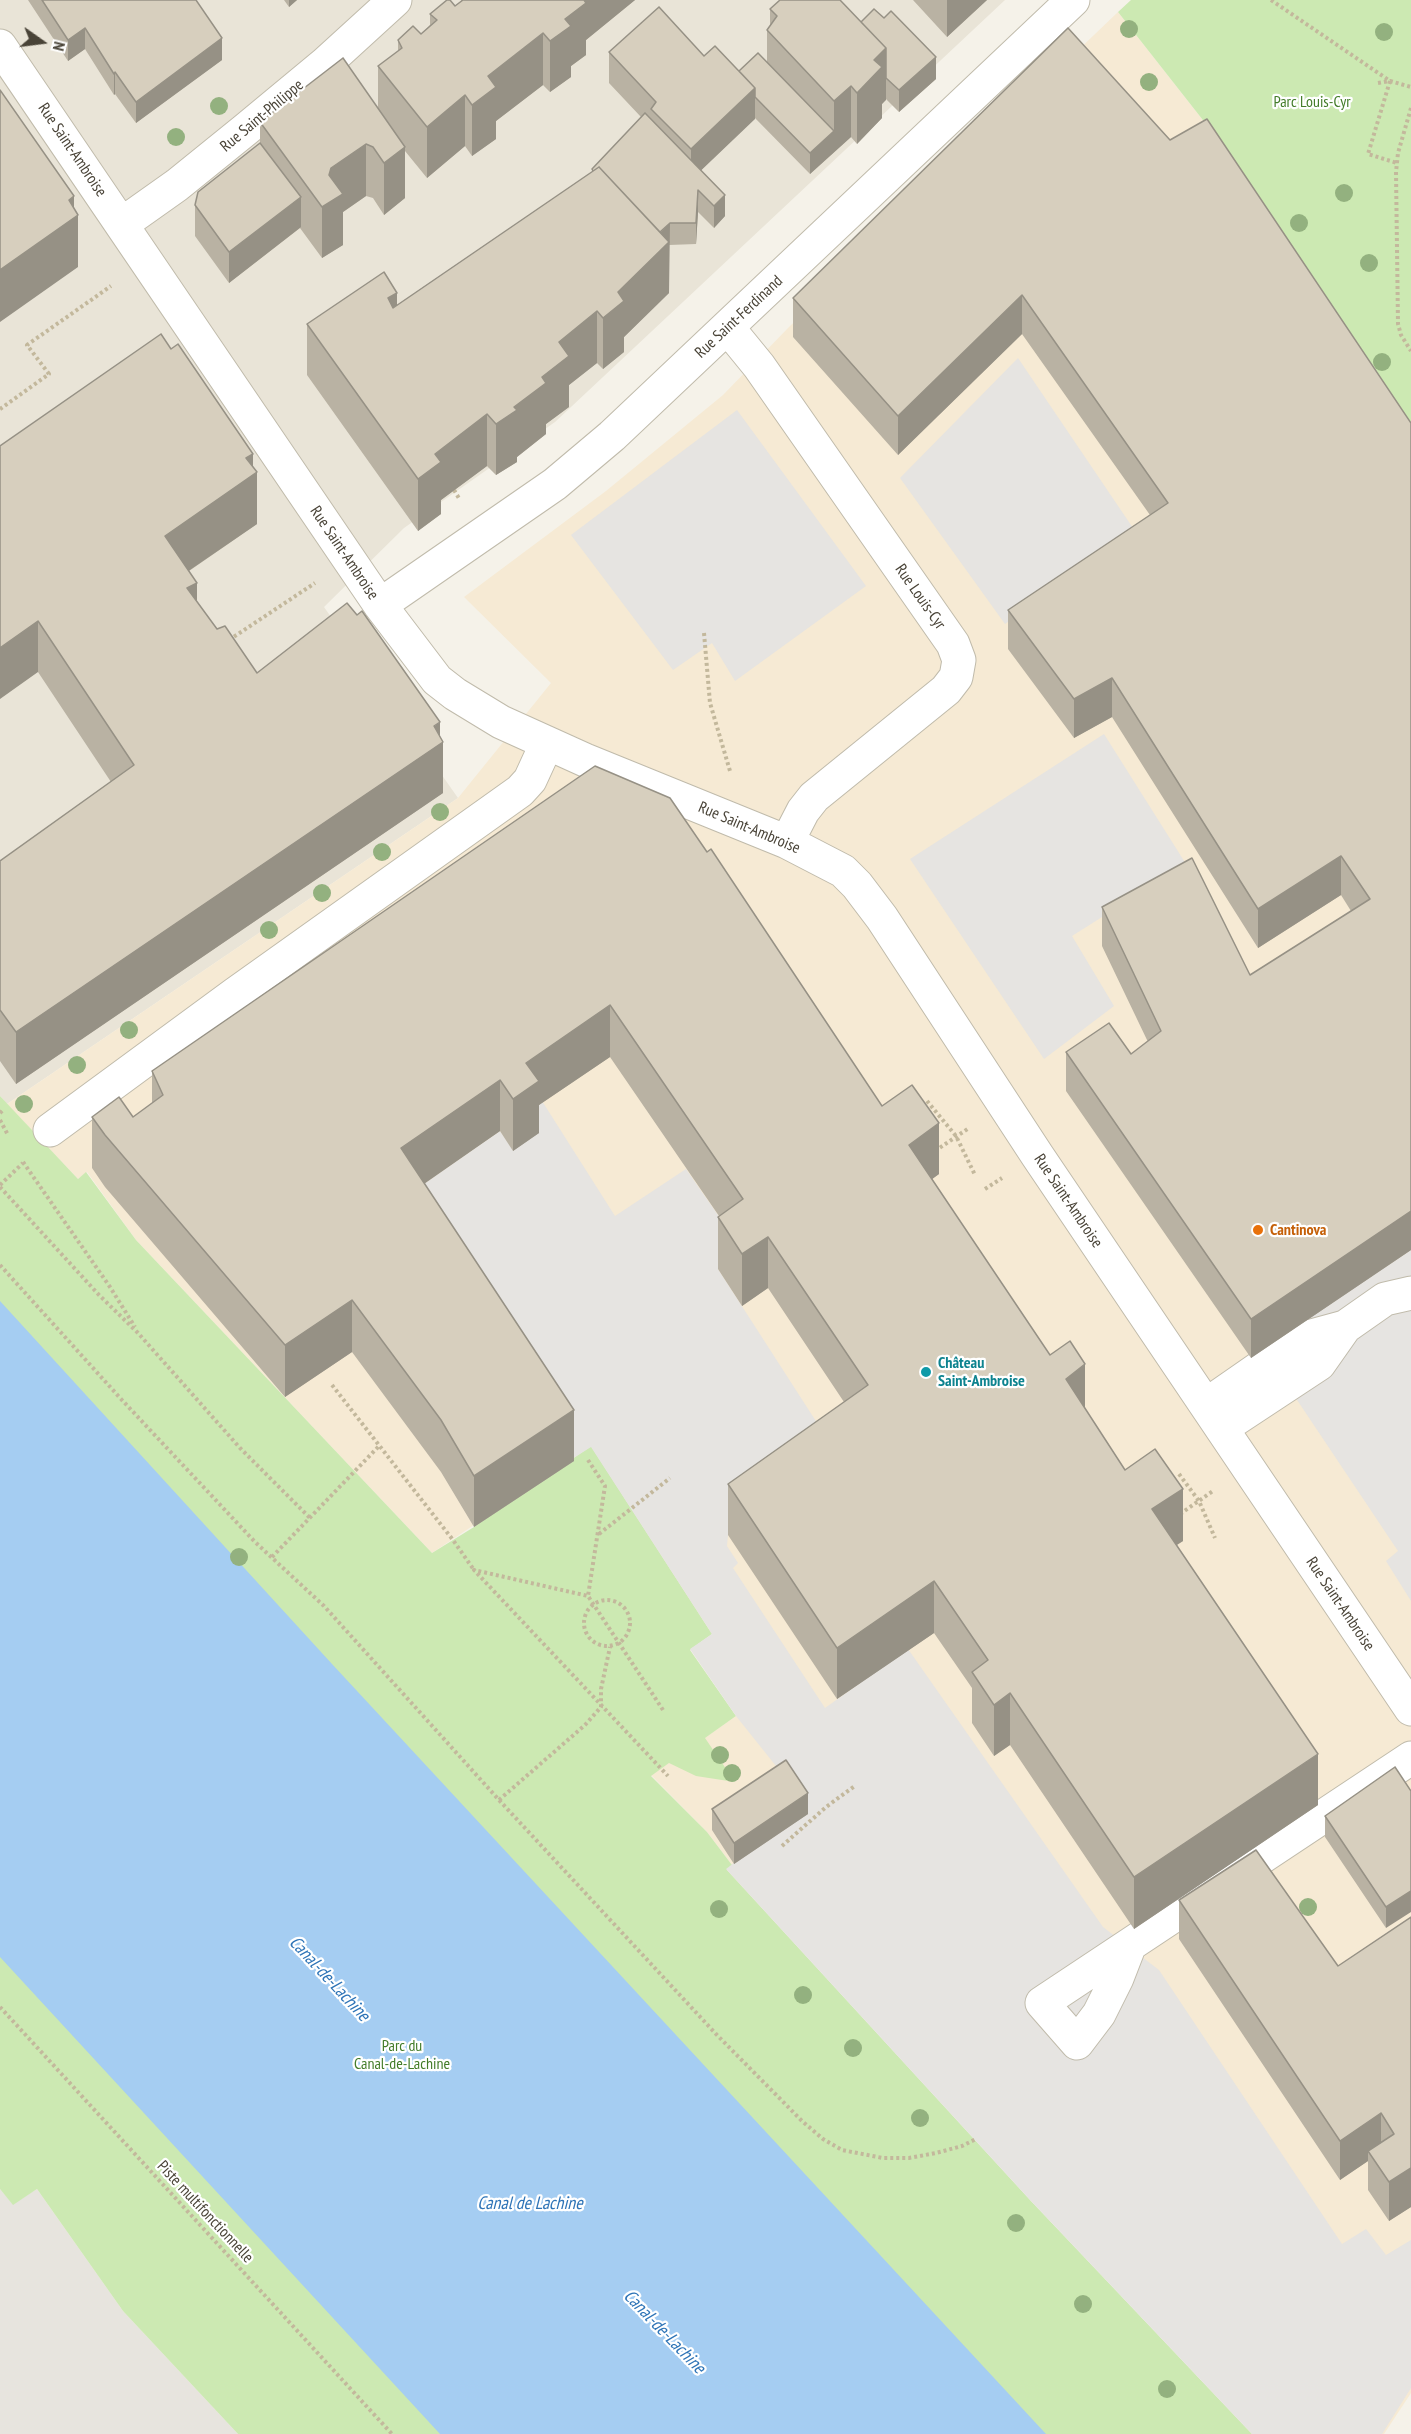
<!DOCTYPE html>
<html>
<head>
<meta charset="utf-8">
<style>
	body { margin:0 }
	#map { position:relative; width:1411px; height:2434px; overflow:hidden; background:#f5f2e9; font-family:"PT Sans Narrow",sans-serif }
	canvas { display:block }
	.north { position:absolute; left:12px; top:12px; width:60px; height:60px; -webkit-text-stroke:4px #fff; paint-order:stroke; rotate:104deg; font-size:16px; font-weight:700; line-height:24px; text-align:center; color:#494337 }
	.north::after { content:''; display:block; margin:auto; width:21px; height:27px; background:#494337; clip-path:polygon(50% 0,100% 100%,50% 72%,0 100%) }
</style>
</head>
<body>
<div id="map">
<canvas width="1411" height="2434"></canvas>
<div class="north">N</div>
</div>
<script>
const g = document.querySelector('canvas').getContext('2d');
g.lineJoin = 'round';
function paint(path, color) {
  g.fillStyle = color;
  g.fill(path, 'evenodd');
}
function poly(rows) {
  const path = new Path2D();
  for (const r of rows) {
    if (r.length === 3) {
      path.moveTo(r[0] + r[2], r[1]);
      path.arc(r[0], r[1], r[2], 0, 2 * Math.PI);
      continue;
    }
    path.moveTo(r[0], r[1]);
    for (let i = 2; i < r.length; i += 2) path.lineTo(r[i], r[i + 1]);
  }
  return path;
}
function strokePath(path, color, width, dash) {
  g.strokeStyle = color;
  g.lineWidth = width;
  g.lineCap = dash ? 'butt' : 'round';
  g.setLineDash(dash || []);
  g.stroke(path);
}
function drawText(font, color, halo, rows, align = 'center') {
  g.font = font + ' "PT Sans Narrow",sans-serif';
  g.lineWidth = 4.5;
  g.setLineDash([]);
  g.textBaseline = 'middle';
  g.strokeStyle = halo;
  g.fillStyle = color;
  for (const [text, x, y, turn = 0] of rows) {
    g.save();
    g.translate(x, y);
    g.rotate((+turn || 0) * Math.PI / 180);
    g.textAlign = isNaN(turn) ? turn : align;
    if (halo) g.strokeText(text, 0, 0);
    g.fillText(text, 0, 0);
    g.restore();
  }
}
const residential = poly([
	[0,0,1005,0,555,422,404,528,324,607,458,798,7,1104,0,1096]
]);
const commercial = poly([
	[1118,12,1217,138,1411,433,1411,2393,1384,2434,1252,2434,726,1869,732,1865,707,1832,651,1775,736,1716,712,1634,591,1447,432,1553,136,1240,87,1172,78,1179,7,1104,458,798,551,683,464,597,606,491,723,395,789,327]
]);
const industrial = poly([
	[0,2189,13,2204,37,2189,123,2311,238,2434,0,2434]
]);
const green = poly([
	[1131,0,1411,0,1411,433,1217,138,1118,12],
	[0,1096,78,1179,86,1172,136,1240,432,1553,474,1527,591,1446,712,1634,690,1650,736,1716,705,1738,735,1782,696,1776,669,1763,651,1776,707,1832,732,1865,727,1870,1031,2201,1252,2434,238,2434,123,2311,37,2189,13,2205,0,2189]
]);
const parking = poly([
	[1018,358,1135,531,1005,624,900,478],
	[737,410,866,586,735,681,712,643,673,670,571,535],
	[1104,734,1186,864,1072,936,1114,1006,1044,1059,910,859],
	[542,1101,615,1216,686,1169,743,1251,718,1269,839,1457,728,1535,727,1546,738,1563,733,1568,825,1708,908,1649,1103,1927,1159,1970,1342,2244,1366,2229,1386,2255,1411,2240,1411,2388,1382,2434,1252,2434,1031,2201,726,1869,808,1806,736,1716,690,1649,712,1634,591,1447,572,1459,401,1200,500,1131,513,1150,538,1133,526,1114],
	[1411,1250,1411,1601,1386,1561,1398,1551,1263,1349]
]);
const water = poly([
	[0,1301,332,1664,1046,2434,440,2434,0,1957]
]);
const path = poly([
	[1271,0,1390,81,1368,154,1397,163],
	[1378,83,1390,81,1411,87],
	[1411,108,1398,153,1396,172,1398,324,1401,335,1411,351],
	[0,409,49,374,27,345,111,286],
	[454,490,460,500],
	[704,633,710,703,730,771],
	[229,640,315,583],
	[927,1101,956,1136,975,1175],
	[0,1113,4,1109],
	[0,1120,8,1135],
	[935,1151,969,1128],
	[23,1162,110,1287,135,1327],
	[0,1185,23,1163],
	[0,1187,99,1295,138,1333,240,1448,310,1518],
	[985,1189,1002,1178],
	[0,1265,121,1399,255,1542,324,1606,499,1800,716,2034,802,2121,823,2139,842,2150,883,2158,909,2158,936,2153,962,2146,976,2139],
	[332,1385,453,1540,474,1570],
	[588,1460,605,1486,588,1596],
	[1179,1474,1199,1501,1215,1538],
	[1180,1514,1213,1491],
	[599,1534,670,1478],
	[272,1557,380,1445],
	[607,1623,23],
	[663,1710,588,1596,474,1570,668,1776],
	[499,1800,585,1725,601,1707,601,1689,610,1647],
	[782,1846,826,1807,856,1785],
	[0,2007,392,2434]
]);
const minor = poly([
	[0,46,380,605,437,680,455,694,501,722,585,760,787,842,843,871,857,885,882,918,1037,1155,1411,1709],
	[122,224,177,185,245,130,326,63,395,0],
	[728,328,759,366,872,528,953,644,959,660,956,677,946,690,814,797,803,811,787,842],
	[380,605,555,484,612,436,1073,0],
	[50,1130,235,994,520,791,530,780,547,743],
	[1206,1405,1301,1339,1345,1327,1385,1299,1411,1293],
	[1222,1428,1319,1364,1345,1327],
	[1129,1947,1117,1978,1099,2014,1077,2043,1042,2003,1411,1758]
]);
const trees = [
	[1129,29],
	[1384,32],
	[1149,82],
	[219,106],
	[176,137],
	[1344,193],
	[1299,223],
	[1369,263],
	[1382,362],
	[440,812],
	[382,852],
	[322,893],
	[269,930],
	[129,1030],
	[77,1065],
	[24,1104],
	[239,1557],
	[720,1755],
	[732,1773],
	[1308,1907],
	[719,1909],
	[803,1995],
	[853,2048],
	[920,2118],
	[1016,2223],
	[1083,2304],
	[1167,2389]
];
const wall = poly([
	[28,0,196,0,222,60,136,123,115,94,114,95,85,49,68,61],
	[284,0,297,0,289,7],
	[461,0,635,0,586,40,586,55,571,66,571,77,550,92,543,85,496,121,496,139,472,156,465,146,427,178,405,151,405,198,384,215,373,198,366,196,343,212,343,245,322,258,300,228,229,283,195,236,195,205,260,143,260,122,378,108,378,66,398,51,398,40,421,34,430,25,430,14,455,6,461,1],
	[913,0,987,0,947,37],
	[770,9,861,22,936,79,899,112,886,99,882,104,882,118,857,144,851,137,810,174,755,118,701,170,725,216,714,228,698,212,696,244,669,245,669,293,624,337,624,352,603,369,597,363,569,385,569,407,546,424,546,434,517,457,517,462,496,475,487,466,441,500,441,514,418,531,307,375,307,324,397,305,592,172,592,169,641,117,609,83,609,52,704,56,739,71,767,62,767,30,770,26],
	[1068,28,1411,423,1411,1250,1251,1358,1066,1091,1066,1052,1131,1054,1148,1042,1102,946,1102,907,1250,975,1351,911,1341,895,1258,948,1112,717,1074,738,1008,649,1008,610,1150,515,1022,334,898,455,793,337,793,298],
	[0,446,253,467,257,524,189,571,197,602,217,629,257,673,440,736,443,793,16,1084,0,1061,0,861,111,782,38,672],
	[595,766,939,1174,932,1179,1125,1470,1183,1541,1177,1545,1318,1805,1134,1929,1010,1745,994,1756,972,1723,972,1688,934,1633,837,1699,728,1535,728,1484,844,1402,768,1288,742,1306,718,1269,718,1217,719,1216,610,1057,539,1105,539,1133,513,1151,500,1131,424,1183,574,1461,474,1527,441,1472,352,1352,285,1397,105,1187,92,1168,92,1117,133,1117,152,1103,152,1071],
	[1395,1767,1386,1928,1325,1837,1325,1816],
	[712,1809,808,1814,734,1864,712,1830],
	[1179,1900,1338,1966,1411,1917,1411,2207,1389,2221,1368,2190,1368,2161,1340,2180,1179,1939]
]);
const shadedWall = poly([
	[289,0,297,0,289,7],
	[580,0,635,0,586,40,586,55,571,66,571,77,550,92,550,41,565,19],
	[947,0,987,0,947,37],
	[85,28,85,49,68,61,68,40],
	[543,33,543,85,496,121,496,139,472,156,472,105,488,76],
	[222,38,222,60,136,123,136,102],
	[886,48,886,100,882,104,882,118,857,144,857,93,874,60],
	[936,57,936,79,899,112,899,90],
	[115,72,115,94,114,95,114,74],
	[851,86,851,137,810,174,810,153,834,131,834,101],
	[755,88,755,119,691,180,691,149],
	[465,95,465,146,427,178,427,127],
	[366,144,366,196,343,212,343,245,322,258,322,207,329,175,331,168],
	[405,147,405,198,384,215,384,163],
	[698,190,698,212,696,244,696,223],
	[725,195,725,216,714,228,714,206],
	[74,196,74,218,78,215,78,267,0,322,0,270,69,200],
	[301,197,301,227,229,283,229,252],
	[670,223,669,293,624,337,624,352,603,369,603,318,618,292,657,236],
	[397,293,397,344,388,298],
	[1022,295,1022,334,898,455,898,416],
	[597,311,597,363,569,385,569,407,546,424,546,434,517,457,517,462,496,475,496,424,514,407,542,377,559,342],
	[487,414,487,466,441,500,441,514,418,531,418,479,435,454],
	[253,454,253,475,257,472,257,524,165,587,165,536,246,458],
	[197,583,197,634,187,588],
	[38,621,38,672,0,699,0,648],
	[1112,678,1112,717,1074,738,1074,699],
	[440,722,440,744,443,742,443,793,16,1084,16,1032],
	[1341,856,1341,895,1258,948,1258,909],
	[610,1005,610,1057,539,1105,539,1133,513,1151,513,1099,526,1063],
	[500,1080,500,1131,401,1200,401,1148],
	[939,1123,939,1174,909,1196,909,1145],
	[1411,1211,1411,1250,1251,1358,1251,1319],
	[768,1237,768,1288,742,1306,742,1254],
	[352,1300,352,1352,285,1397,285,1345],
	[1085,1364,1085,1415,1066,1379],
	[574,1410,574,1461,474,1527,474,1476],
	[1183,1489,1183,1541,1152,1560,1152,1509],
	[934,1581,934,1633,837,1699,837,1648],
	[1010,1693,1010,1745,994,1756,994,1705],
	[1318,1754,1318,1805,1134,1929,1134,1877],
	[808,1793,808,1814,734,1864,734,1843],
	[1411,1891,1411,1912,1386,1928,1386,1907],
	[1381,2113,1381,2152,1368,2151,1368,2161,1340,2180,1340,2141],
	[1411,2168,1411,2207,1389,2221,1389,2182]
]);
const building = poly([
	[42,0,196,0,222,38,136,102,115,72,114,74,85,28,68,40,42,0],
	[447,0,450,0,455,6,463,0,584,0,586,3,565,19,571,26,550,41,543,33,488,76,496,87,472,105,465,95,427,127,378,66,402,48,398,40,413,26,421,34,437,20,430,14,447,0],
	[780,0,840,0,886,48,874,60,882,67,857,93,851,86,834,101,767,30,777,16,770,9,780,0],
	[659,7,704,56,715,46,755,88,691,149,651,109,656,102,609,52,659,7],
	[874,9,884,18,891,11,936,57,899,90,886,78,886,48,861,22,874,9],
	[1068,28,1170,140,1207,119,1411,423,1411,1211,1251,1319,1066,1052,1109,1023,1131,1054,1161,1031,1102,907,1192,858,1250,975,1370,899,1341,856,1258,909,1112,678,1074,699,1008,610,1168,503,1022,295,898,416,793,298,1068,28],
	[758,53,834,131,810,153,755,97,755,88,739,71,758,53],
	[343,58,405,147,384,163,373,147,366,144,331,168,329,175,343,194,322,207,260,122,343,58],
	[0,90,74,196,69,200,78,215,0,270,0,90],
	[645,113,725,195,714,206,698,190,696,223,670,223,660,232,599,167,593,171,592,169,645,113],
	[260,143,301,197,229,252,195,205,198,192,260,143],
	[599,167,669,242,618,292,624,301,603,318,597,311,559,342,569,356,542,377,546,383,514,407,517,410,496,424,487,414,435,454,441,462,418,479,307,324,384,272,397,293,388,298,393,308,599,167],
	[161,334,171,349,178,344,253,454,246,458,257,472,165,536,197,583,187,588,217,629,225,626,257,673,347,603,357,615,362,611,440,722,434,726,443,742,16,1032,0,1010,0,861,134,765,38,621,0,648,0,446,161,334],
	[595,766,670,798,707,852,711,849,882,1106,912,1085,939,1123,909,1145,1050,1355,1070,1341,1085,1364,1066,1379,1125,1470,1155,1449,1183,1489,1152,1509,1318,1754,1134,1877,1010,1693,994,1705,972,1672,988,1660,934,1581,837,1648,728,1484,868,1385,768,1237,742,1254,718,1217,743,1199,610,1005,526,1063,539,1081,513,1099,500,1080,401,1148,574,1410,474,1476,441,1420,352,1300,285,1345,105,1135,92,1117,119,1097,133,1117,163,1095,152,1071,595,766],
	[786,1760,808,1793,734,1843,712,1809,786,1760],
	[1395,1767,1411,1791,1411,1891,1386,1907,1325,1816,1395,1767],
	[1256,1850,1338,1966,1411,1917,1411,2168,1389,2182,1368,2151,1394,2134,1381,2113,1340,2141,1179,1900,1256,1850]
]);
const markers = [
	[1258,1230,6,"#e8710a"],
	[926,1372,6,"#0f9aa8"]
];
const parkNames = [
	["Parc Louis-Cyr",1312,102],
	["Parc du",402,2046],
	["Canal-de-Lachine",402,2064]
];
const streetNames = [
	["Rue Saint-Philippe",262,116,-40],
	["Rue Saint-Ambroise",72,150,56],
	["Rue Saint-Ferdinand",739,317,-43],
	["Rue Saint-Ambroise",344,553,56],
	["Rue Louis-Cyr",920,597,55],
	["Rue Saint-Ambroise",749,828,23],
	["Rue Saint-Ambroise",1068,1201,56],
	["Rue Saint-Ambroise",1340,1604,56],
	["Piste multifonctionnelle",205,2212,47]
];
const foodNames = [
	["Cantinova",1270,1230]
];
const cultureNames = [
	["Château",938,1363],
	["Saint-Ambroise",938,1381]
];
const waterNames = [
	["Canal-de-Lachine",329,1979,47],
	["Canal de Lachine",530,2204],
	["Canal-de-Lachine",664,2332,46]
];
paint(residential, '#e9e4d7');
paint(commercial, '#f6ead4');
paint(industrial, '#e7e4de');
paint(green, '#cce9b2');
paint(parking, '#e6e4e1');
paint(water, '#a5cdf2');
strokePath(minor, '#c0bbab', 35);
strokePath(path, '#c3b89c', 4, [3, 3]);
strokePath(minor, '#fff', 33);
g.fillStyle = '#93b17f';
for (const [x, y] of trees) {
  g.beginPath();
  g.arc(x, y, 9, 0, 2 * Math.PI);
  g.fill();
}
paint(wall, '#b9b2a3');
paint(shadedWall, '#969185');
paint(building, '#d7cfbe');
strokePath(building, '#969185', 1.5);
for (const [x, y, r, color] of markers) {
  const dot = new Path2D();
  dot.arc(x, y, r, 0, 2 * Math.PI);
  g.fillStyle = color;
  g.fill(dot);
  strokePath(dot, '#fff', 2);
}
drawText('16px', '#437c29', '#fff', parkNames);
drawText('16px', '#494337', '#fff', streetNames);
drawText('bold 16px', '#c56008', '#fff', foodNames, 'left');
drawText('bold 16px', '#0d838f', '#fff', cultureNames, 'left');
drawText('italic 18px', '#2e74b7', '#fff', waterNames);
</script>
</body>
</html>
